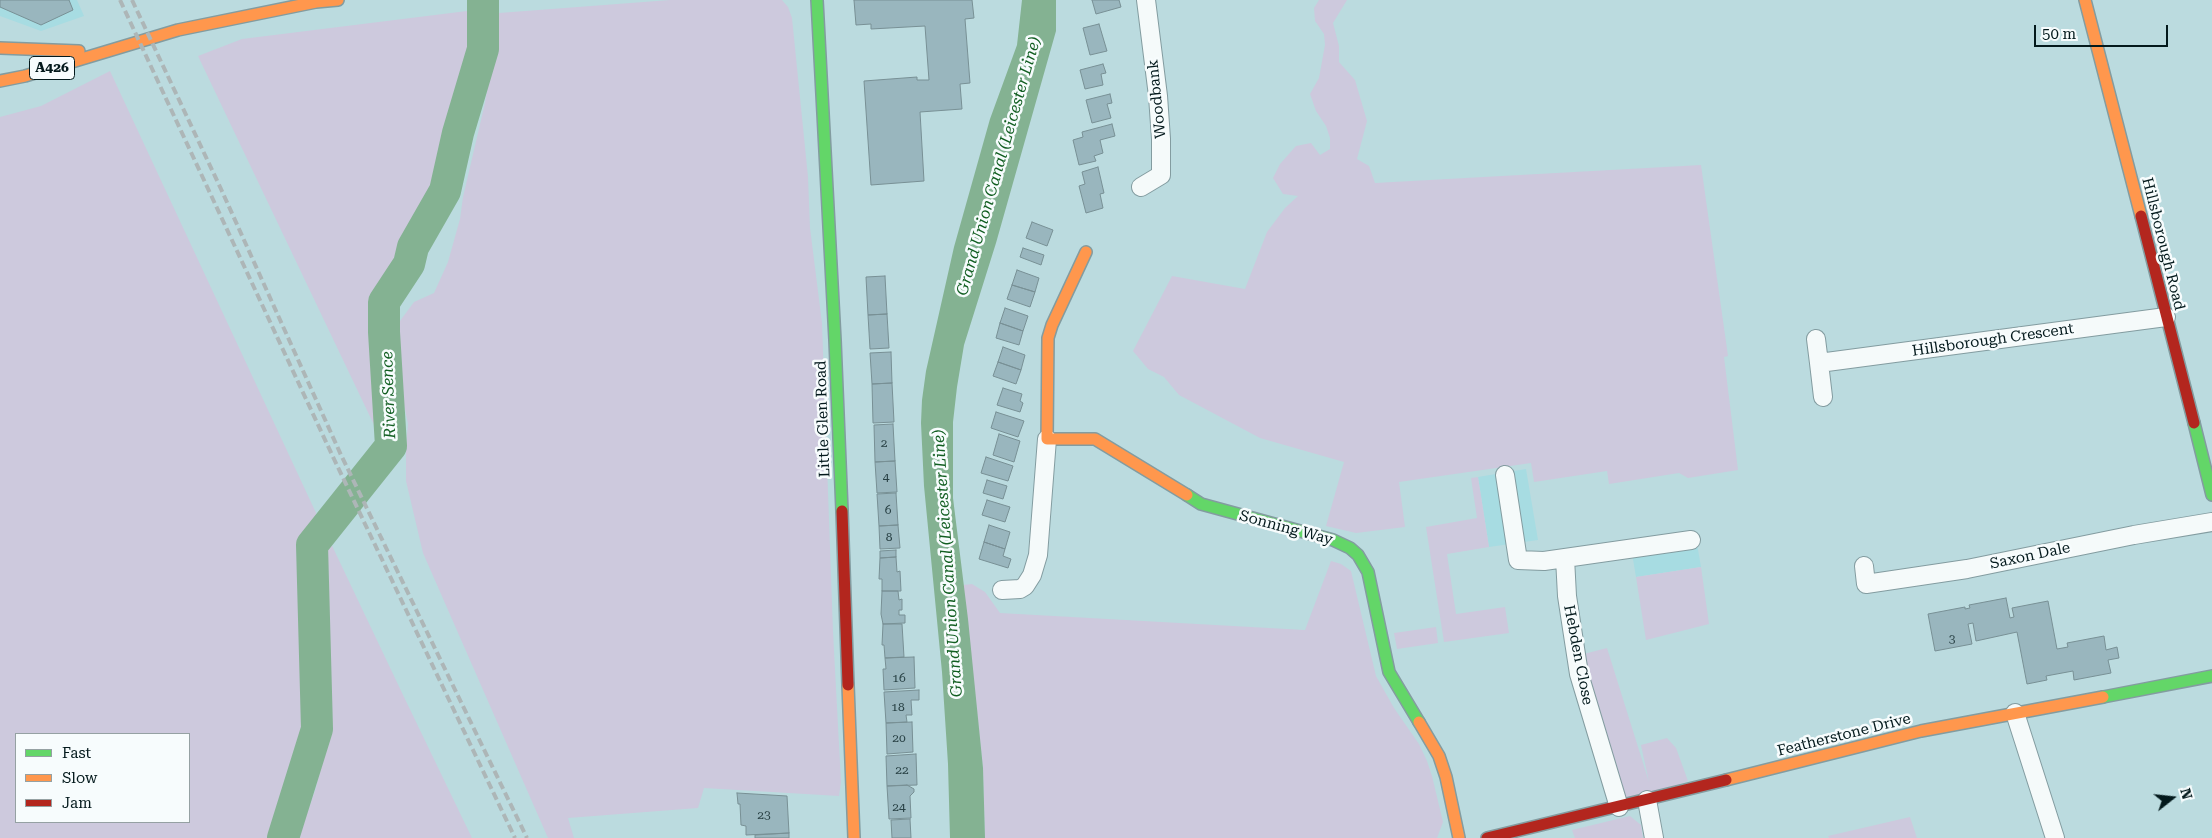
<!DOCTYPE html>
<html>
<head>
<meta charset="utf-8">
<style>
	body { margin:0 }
	#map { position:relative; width:2212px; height:838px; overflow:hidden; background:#bbdbdf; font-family:"Roboto Serif",serif }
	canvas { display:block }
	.legend { position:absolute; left:15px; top:733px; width:175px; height:90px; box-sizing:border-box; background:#f7fcfd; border:1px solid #95a1a3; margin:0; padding:6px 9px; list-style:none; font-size:15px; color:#03191c }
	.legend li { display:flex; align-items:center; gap:10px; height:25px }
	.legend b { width:25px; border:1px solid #95a1a3 }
	.north { position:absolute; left:2147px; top:773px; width:50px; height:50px; -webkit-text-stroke:4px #f7fcfd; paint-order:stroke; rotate:74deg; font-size:14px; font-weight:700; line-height:20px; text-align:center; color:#03191c }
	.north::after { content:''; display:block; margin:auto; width:18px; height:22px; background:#03191c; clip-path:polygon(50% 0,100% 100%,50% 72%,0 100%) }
	.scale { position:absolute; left:2034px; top:25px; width:134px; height:22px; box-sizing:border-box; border:2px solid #03191c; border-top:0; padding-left:6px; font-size:15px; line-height:18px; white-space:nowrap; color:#03191c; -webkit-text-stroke:4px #f7fcfd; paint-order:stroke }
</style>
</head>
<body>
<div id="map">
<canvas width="2212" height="838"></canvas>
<ul class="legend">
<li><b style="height:6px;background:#63d668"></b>Fast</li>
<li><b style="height:6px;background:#ff974d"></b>Slow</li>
<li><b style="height:6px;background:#b3261e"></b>Jam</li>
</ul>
<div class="north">N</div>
<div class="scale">50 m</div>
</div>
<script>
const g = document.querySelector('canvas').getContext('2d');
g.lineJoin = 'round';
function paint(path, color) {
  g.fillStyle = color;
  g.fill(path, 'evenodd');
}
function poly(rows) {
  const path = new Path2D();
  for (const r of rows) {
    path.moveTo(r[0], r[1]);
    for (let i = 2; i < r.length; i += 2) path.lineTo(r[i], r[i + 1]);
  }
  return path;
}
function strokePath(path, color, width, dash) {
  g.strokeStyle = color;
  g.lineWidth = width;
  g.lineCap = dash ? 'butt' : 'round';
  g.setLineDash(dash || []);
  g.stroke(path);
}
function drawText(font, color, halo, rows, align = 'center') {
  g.font = font + ' "Roboto Serif",serif';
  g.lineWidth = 5;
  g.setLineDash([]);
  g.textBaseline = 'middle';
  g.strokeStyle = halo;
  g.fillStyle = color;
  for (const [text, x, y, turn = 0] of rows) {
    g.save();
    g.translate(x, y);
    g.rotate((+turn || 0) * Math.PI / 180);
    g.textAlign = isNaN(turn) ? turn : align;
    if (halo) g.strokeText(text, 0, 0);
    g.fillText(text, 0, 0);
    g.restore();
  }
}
const built = poly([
	[0,0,77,0,84,16,41,31,0,16],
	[1526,469,1538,540,1489,547,1478,477],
	[1695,532,1701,567,1636,577,1630,541]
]);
const green = poly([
	[670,0,782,0,788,7,792,18,808,177,810,228,822,323,833,632,841,782,839,796,704,788,698,808,568,818,574,838,548,838,423,553,406,481,406,446,408,424,396,366,396,340,400,321,414,302,434,293,448,262,460,219,463,197,485,103,499,13],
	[1319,0,1347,0,1333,23,1339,46,1339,62,1355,80,1367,121,1357,159,1369,166,1375,183,1701,165,1728,356,1724,357,1738,470,1688,478,1679,473,1609,484,1607,471,1534,482,1531,463,1399,482,1405,527,1356,533,1326,526,1344,462,1260,438,1179,395,1164,377,1148,369,1133,351,1172,276,1245,289,1267,232,1285,208,1298,196,1283,194,1273,178,1280,164,1296,146,1311,143,1320,155,1330,149,1330,138,1326,126,1316,111,1310,94,1319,78,1325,45,1324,34,1315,21,1314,8],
	[467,11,474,16,477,36,465,65,433,218,420,246,401,266,388,285,377,309,384,404,375,427,198,56,242,39],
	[110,71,317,515,308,570,309,640,315,702,280,838,0,838,0,117,41,106],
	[16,734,189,734,189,822,16,822],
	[1478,477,1489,547,1447,554,1456,614,1505,607,1509,633,1444,642,1426,527,1477,518,1471,478],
	[326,533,404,697,472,838,298,838,316,788,332,713,329,629,321,572,322,545],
	[1331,561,1341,564,1351,571,1376,676,1394,708,1419,744,1427,761,1432,776,1443,822,1437,838,985,838,983,768,963,585,972,584,985,592,1000,613,1305,630],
	[1701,567,1709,624,1646,640,1636,577],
	[1436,627,1438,643,1397,649,1394,633],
	[1607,648,1649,782,1641,745,1667,738,1676,748,1688,781,1619,807,1576,656],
	[1630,816,1641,825,1643,838,1575,838,1572,830],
	[1910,817,1917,838,1829,838,1828,836]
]);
const water = poly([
	[1022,0,1056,0,1056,31,996,243,964,345,957,387,953,422,953,498,968,619,983,768,985,838,950,838,948,764,942,672,924,486,921,423,922,400,926,371,954,247,990,119,1017,45]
]);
const river = poly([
	[283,838,317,729,312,545,391,446,384,332,384,302,409,264,413,247,445,191,458,133,483,49,483,0]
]);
const building = poly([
	[0,0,69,0,73,10,41,25,0,7,0,0],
	[854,0,972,0,974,18,965,19,970,83,960,84,962,109,920,112,924,181,871,185,864,81,917,77,917,80,929,80,925,26,871,29,871,24,856,25,854,0],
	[1092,0,1119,0,1121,7,1096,14,1092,0],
	[1099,24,1107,51,1090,55,1083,28,1099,24],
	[1103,64,1106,73,1101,74,1103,85,1085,89,1080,70,1103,64],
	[1110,94,1112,103,1107,104,1111,118,1092,123,1086,100,1110,94],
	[1112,124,1115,136,1100,140,1103,153,1094,156,1096,161,1079,165,1073,140,1083,137,1082,132,1112,124],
	[1098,167,1104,193,1100,194,1103,208,1086,213,1079,186,1085,184,1082,172,1098,167],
	[1032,222,1053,230,1047,246,1026,238,1032,222],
	[1023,248,1044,255,1041,265,1020,257,1023,248],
	[1017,270,1039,278,1035,292,1012,285,1017,270],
	[885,276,887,314,868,315,866,277,885,276],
	[1012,285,1035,292,1030,307,1007,299,1012,285],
	[1005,308,1028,316,1023,331,1000,323,1005,308],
	[887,314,889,348,870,349,868,315,887,314],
	[1000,323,1023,331,1019,345,996,338,1000,323],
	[1003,347,1025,355,1021,370,998,362,1003,347],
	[891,352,892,383,872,384,870,353,891,352],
	[998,362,1021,370,1016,384,993,376,998,362],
	[892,383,894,422,873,423,872,384,892,383],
	[1003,388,1022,394,1020,401,1023,403,1020,412,997,405,1003,388],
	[996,412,1024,421,1018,437,991,428,996,412],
	[893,424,895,461,875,462,874,425,893,424],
	[999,434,1020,441,1014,462,993,455,999,434],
	[986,457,1013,466,1008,481,981,473,986,457],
	[895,461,897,492,877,493,875,462,895,461],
	[987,480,1007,486,1003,499,983,493,987,480],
	[896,493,898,525,879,526,877,494,896,493],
	[987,500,1010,507,1005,522,982,515,987,500],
	[898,525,900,548,880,549,879,526,898,525],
	[989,525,1010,532,1005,549,984,542,989,525],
	[984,542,1005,549,1003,556,1011,559,1008,568,979,559,984,542],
	[896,550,896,557,880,558,880,551,896,550],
	[896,557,897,572,900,571,901,591,882,591,882,579,879,579,880,558,896,557],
	[882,591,898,591,899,600,902,599,902,610,899,610,899,615,905,615,905,623,883,624,881,614,882,591],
	[2006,598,2010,618,2014,617,2012,608,2048,601,2057,649,2068,647,2067,643,2104,636,2106,650,2117,647,2119,658,2108,660,2111,673,2074,680,2073,671,2046,676,2047,680,2027,684,2017,632,1976,641,1973,623,1968,624,1972,644,1935,651,1928,614,1965,607,1965,609,1970,608,1969,605,2006,598],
	[883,624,902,624,904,657,885,658,884,645,882,645,883,624],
	[914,657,915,688,884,690,883,669,886,669,885,658,914,657],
	[919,690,919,700,911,700,912,715,906,715,907,722,886,723,884,692,919,690],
	[912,722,913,752,887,754,886,723,912,722],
	[916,754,917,785,887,786,886,756,916,754],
	[907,785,914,789,914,792,910,796,911,818,889,819,887,786,907,785],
	[737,793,787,796,789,833,746,835,746,826,741,825,740,804,738,804,737,793],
	[910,819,911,838,892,838,891,820,910,819],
	[789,833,789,838,755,838,755,835,789,833]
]);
const street = poly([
	[1141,187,1161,175,1161,139,1158,96,1146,0],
	[1816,339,1819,363],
	[1823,397,1819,363,2166,317],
	[1505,475,1518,560,1544,561,1691,540],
	[1565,558,1567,596,1579,674,1619,807],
	[1864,566,1866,584,1967,569,2134,535,2212,522],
	[1002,590,1020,589,1025,586,1032,575,1038,555,1047,439],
	[2015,713,2055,838],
	[1647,800,1654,838]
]);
const fast = poly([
	[817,0,835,340,842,511],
	[2194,423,2212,495],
	[1187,495,1201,504,1333,540,1350,548,1358,555,1368,572,1389,672,1419,722],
	[2103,697,2212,676]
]);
const slow = poly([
	[2085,0,2141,216],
	[0,48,79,51],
	[0,81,25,76,178,30,316,2,338,0],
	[1086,252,1052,325,1048,338,1047,439,1095,439,1187,495],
	[848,685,854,838],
	[1419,722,1439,756,1446,777,1459,838],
	[1726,780,1921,731,2103,697]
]);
const jam = poly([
	[2141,216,2194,423],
	[842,511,848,685],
	[1487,838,1726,780]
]);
const rail = poly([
	[120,0,334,459,515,838],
	[132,0,221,189,341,455,527,838]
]);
const numberNames = [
	["2",884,443],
	["4",886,477],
	["6",888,510],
	["8",889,537],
	["3",1952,639],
	["16",899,678],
	["18",898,707],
	["20",899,738],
	["22",902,770],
	["24",899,807],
	["23",764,815]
];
const shields = [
	[52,68,45]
];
const shieldNames = [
	["A426",52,68]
];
const streetNames = [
	["Woodbank",1157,99,-96],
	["Hillsborough Road",2163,244,76],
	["Hillsborough Crescent",1993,340,-8],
	["Little Glen Road",823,419,-92],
	["Sonning Way",1286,528,15],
	["Saxon Dale",2030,556,-12],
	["Hebden Close",1578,655,79],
	["Featherstone Drive",1844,735,-14]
];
const waterNames = [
	["Grand Union Canal (Leicester Line)",999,166,-74],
	["River Sence",389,395,-92],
	["Grand Union Canal (Leicester Line)",948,563,-94]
];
paint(built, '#a7dce2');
paint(green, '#cdc9dd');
paint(water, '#84b292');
strokePath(river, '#84b292', 32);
paint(building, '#99b6be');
strokePath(building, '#789095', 1);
strokePath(street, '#839ca0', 20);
strokePath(fast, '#839ca0', 14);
strokePath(slow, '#839ca0', 14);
strokePath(jam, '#839ca0', 14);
strokePath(street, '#f5fafa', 18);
strokePath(fast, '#63d668', 11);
strokePath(slow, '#ff974d', 11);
strokePath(jam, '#b3261e', 11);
strokePath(rail, '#adb6b7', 4, [8, 4]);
drawText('12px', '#284044', null, numberNames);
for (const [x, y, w] of shields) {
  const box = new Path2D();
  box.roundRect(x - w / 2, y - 11.5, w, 23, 4);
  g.fillStyle = '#f7fcfd';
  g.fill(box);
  strokePath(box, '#03191c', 1);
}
drawText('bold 14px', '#03191c', null, shieldNames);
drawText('15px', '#03191c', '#f7fcfd', streetNames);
drawText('italic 16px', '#115e21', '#f7fcfd', waterNames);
</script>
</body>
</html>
